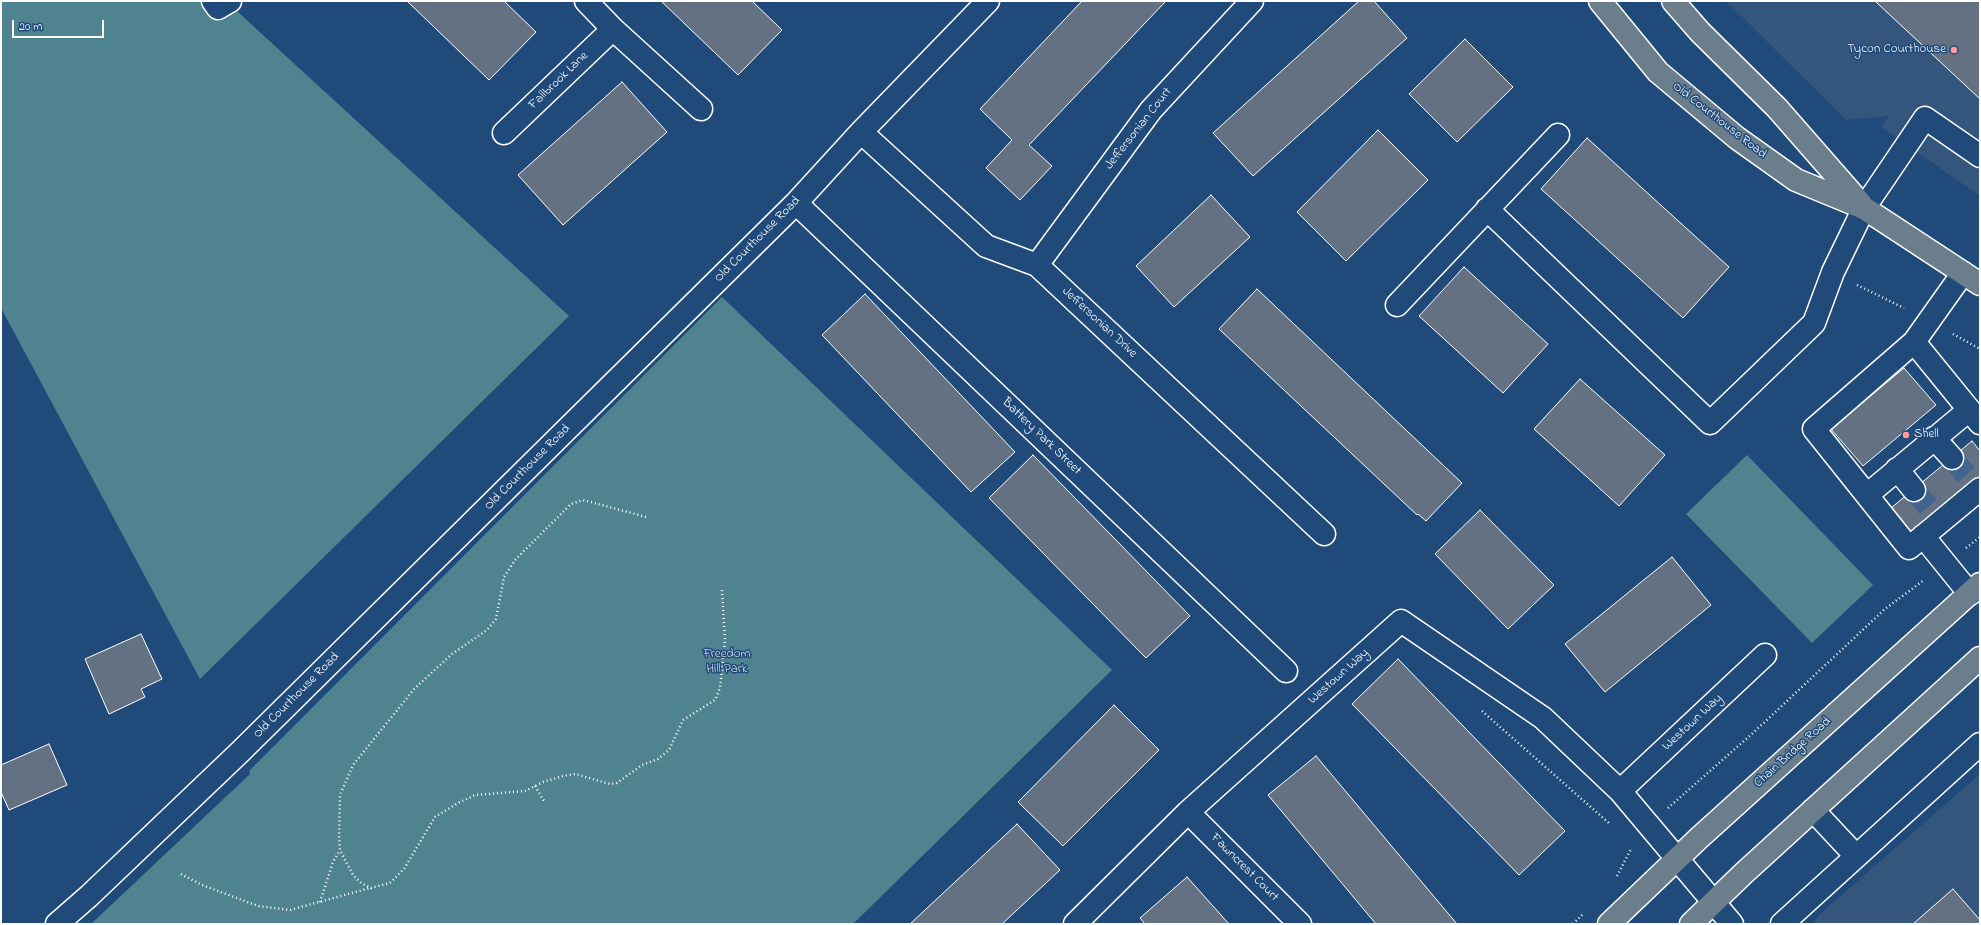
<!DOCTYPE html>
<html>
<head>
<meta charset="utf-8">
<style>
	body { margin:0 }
	#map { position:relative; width:1981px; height:925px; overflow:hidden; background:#1f4a7a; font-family:"Indie Flower",sans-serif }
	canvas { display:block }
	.frame { position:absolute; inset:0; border:2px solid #fff; pointer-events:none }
	.scale { position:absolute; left:12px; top:20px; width:92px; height:18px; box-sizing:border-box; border:2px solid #fff; border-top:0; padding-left:5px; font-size:12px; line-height:14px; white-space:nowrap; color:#fff; -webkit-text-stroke:3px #1f4a7a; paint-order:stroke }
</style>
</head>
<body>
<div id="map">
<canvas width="1981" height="925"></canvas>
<div class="frame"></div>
<div class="scale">20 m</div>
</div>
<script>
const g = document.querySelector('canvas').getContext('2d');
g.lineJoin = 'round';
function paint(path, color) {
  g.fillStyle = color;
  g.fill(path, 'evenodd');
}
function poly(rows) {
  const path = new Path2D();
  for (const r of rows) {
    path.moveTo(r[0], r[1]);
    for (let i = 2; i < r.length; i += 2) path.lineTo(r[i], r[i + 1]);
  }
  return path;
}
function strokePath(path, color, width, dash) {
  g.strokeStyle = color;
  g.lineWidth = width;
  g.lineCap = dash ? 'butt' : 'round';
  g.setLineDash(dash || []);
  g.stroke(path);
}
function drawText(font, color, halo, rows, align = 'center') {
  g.font = font + ' "Indie Flower",sans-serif';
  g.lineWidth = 3;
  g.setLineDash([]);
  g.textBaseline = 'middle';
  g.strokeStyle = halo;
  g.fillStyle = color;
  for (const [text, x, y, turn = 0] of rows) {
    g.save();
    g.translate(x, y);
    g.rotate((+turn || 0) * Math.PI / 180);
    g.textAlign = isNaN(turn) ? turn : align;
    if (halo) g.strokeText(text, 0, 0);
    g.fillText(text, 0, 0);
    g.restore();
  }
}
const built = poly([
	[1726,1,1980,1,1980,196,1881,127,1889,116,1846,120],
	[1980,774,1980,924,1813,924,1820,914]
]);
const green = poly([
	[1,1,226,1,569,316,200,679,1,308],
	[722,297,1112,670,853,924,91,924,250,774,249,771],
	[1747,455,1873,585,1812,643,1686,514]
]);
const building = poly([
	[407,1,504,1,536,32,489,80,407,1],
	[661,1,752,1,782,30,738,75,661,1],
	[1082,1,1166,1,1029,145,1052,166,1020,200,986,168,1012,140,980,109,1082,1],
	[1359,1,1374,1,1407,38,1253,176,1213,133,1359,1],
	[1875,1,1980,1,1980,99,1875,1],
	[1465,39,1513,87,1457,142,1409,94,1465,39],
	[622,82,667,132,563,225,518,175,622,82],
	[1378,130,1428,180,1346,261,1297,212,1378,130],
	[1587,138,1729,267,1683,318,1541,189,1587,138],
	[1211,195,1250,237,1174,307,1136,266,1211,195],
	[1464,267,1548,344,1503,393,1419,316,1464,267],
	[1257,289,1462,483,1426,521,1418,514,1417,515,1219,329,1257,289],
	[865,294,1015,452,971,492,822,335,865,294],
	[1904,368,1936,405,1863,466,1831,429,1904,368],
	[1580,379,1665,455,1619,506,1534,429,1580,379],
	[1972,441,1980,451,1980,479,1913,534,1891,508,1972,441],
	[1033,455,1190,616,1146,658,989,498,1033,455],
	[1480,510,1554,585,1508,629,1435,554,1480,510],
	[1672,557,1711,605,1605,692,1565,644,1672,557],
	[141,634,162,679,141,689,145,697,109,714,85,659,141,634],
	[1398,659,1565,831,1519,875,1352,704,1398,659],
	[1114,705,1159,750,1063,846,1018,802,1114,705],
	[49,744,67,785,9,810,1,792,1,765,49,744],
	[1316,756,1457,924,1376,924,1268,795,1316,756],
	[1017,824,1060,870,1002,924,910,924,1017,824],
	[1187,877,1229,924,1145,924,1140,918,1187,877],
	[1953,889,1980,920,1980,924,1913,924,1953,889]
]);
const minorTunnel = poly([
	[1952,458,1974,484],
	[1914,490,1936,516]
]);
const path = poly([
	[1857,285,1904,308],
	[1953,334,1980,349],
	[646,517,583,500,571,504,515,560,504,577,496,619,487,630,452,654,415,688,353,765,340,795,339,836,340,850,353,875,361,883,371,888,390,883,404,869,435,817,458,803,475,795,525,791,543,782,563,776,575,774,610,784,617,783,642,765,658,759,669,750,683,720,715,700,720,688,725,640,722,590],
	[1966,548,1980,537],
	[1482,711,1610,824],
	[535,786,544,801],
	[1668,808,1753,733,1885,609,1924,580],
	[181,874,202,885,258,906,290,910,370,888],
	[1617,876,1631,849,1630,848],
	[320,902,333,862,340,850],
	[1573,924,1584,913]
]);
const minor = poly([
	[213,1,218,8,230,1],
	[613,29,701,109],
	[861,132,986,246,1037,265,1324,534],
	[504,133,613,29,586,1],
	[796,203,1286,671],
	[1487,209,1710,423,1814,323,1833,272,1864,208,1925,118,1980,156],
	[1037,265,1151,110,1252,1],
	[1963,273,1914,342,1814,429,1909,548,1980,489],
	[1397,305,1558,135],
	[1914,342,1980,423],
	[1934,438,1952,458],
	[1897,469,1914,490],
	[1867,495,1969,410],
	[1923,536,1970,594],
	[1620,791,1765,655],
	[1813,810,1856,856],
	[1188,812,1300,924],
	[57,924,89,896,240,752,796,203,861,132,988,1],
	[1075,924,1188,812,1401,621,1543,718,1620,791,1732,924],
	[1782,924,1980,744]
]);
const major = poly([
	[1600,1,1658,72,1737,138,1796,180,1864,208,1980,284],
	[1673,1,1700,32,1777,108,1861,204],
	[1609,924,1699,838,1980,584],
	[1691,924,1744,873,1980,658]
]);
const markers = [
	[1954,50,4,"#ff9aa2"],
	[1906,435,4,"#ff9aa2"]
];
const poiNames = [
	["Tycon Courthouse",1946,50],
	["Shell",1914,435,"left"]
];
const streetNames = [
	["Fallbrook Lane",559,81,-44],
	["Old Courthouse Road",1719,121,38],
	["Jeffersonian Court",1139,129,-52],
	["Old Courthouse Road",758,240,-45],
	["Jeffersonian Drive",1099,323,43],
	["Battery Park Street",1041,437,44],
	["Old Courthouse Road",528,468,-45],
	["Westown Way",1339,677,-42],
	["Old Courthouse Road",297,696,-45],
	["Westown Way",1693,723,-43],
	["Chain Bridge Road",1793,753,-42],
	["Fawncrest Court",1244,868,45]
];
const parkNames = [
	["Freedom",727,655],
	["Hill Park",727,670]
];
paint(built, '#34567d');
paint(green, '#508390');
paint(building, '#647183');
strokePath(building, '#fff', 1);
strokePath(minorTunnel, '#41658e', 22, [22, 11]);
strokePath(minor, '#fff', 25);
strokePath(major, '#fff', 25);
strokePath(path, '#fff', 2.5, [1, 3]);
strokePath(minor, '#1f4a7a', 22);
strokePath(major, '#6b7e8b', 22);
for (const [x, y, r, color] of markers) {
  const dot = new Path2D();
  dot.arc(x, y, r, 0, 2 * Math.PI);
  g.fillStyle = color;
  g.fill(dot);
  strokePath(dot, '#1f4a7a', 1.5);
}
drawText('13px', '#fff', '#1f4a7a', poiNames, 'right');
drawText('13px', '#fff', '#1f4a7a', streetNames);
drawText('13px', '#d3e0e3', '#1f4a7a', parkNames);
</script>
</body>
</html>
